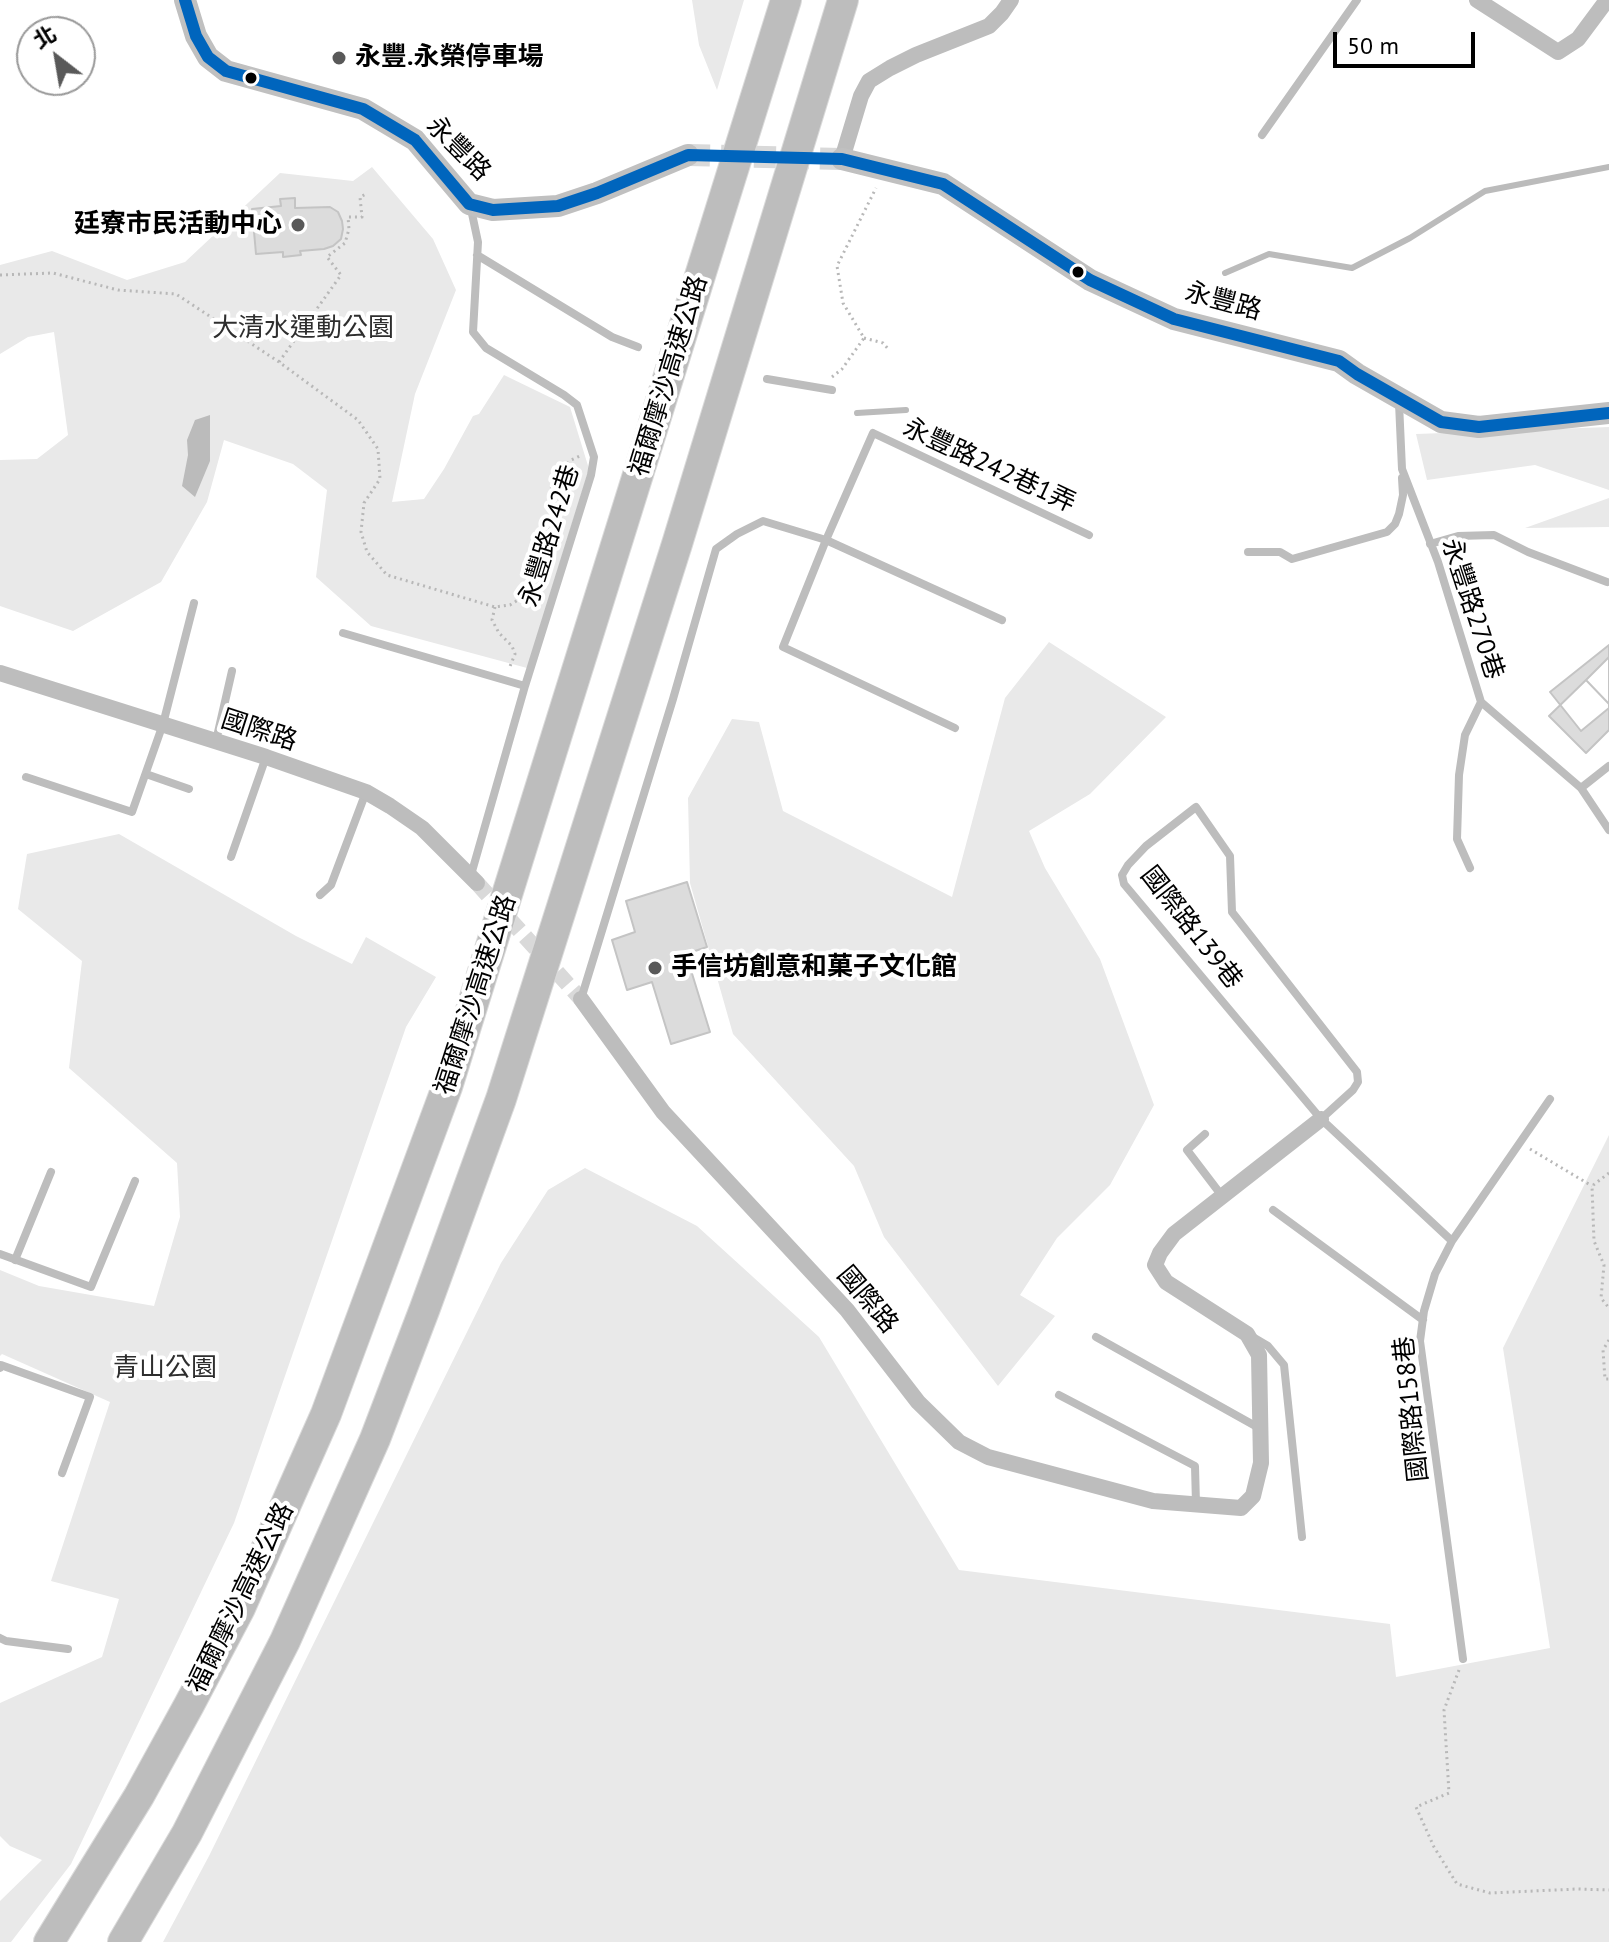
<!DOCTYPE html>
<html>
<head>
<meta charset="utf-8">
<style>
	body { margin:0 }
	#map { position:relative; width:1609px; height:1942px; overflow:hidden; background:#fff; font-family:"PT Sans","Noto Sans TC",sans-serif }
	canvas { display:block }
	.north { position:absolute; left:16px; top:16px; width:80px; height:80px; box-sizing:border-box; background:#fff; border:2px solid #999; border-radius:50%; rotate:329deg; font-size:22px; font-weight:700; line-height:32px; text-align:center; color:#000 }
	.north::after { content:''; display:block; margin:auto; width:28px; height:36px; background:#595959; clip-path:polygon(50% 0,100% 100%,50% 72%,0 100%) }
	.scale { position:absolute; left:1333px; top:32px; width:142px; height:36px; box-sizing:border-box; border:4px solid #000; border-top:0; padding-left:10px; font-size:24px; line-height:28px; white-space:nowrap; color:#000; -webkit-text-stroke:6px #fff; paint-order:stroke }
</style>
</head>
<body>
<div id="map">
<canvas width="1609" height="1942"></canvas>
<div class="north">北</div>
<div class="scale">50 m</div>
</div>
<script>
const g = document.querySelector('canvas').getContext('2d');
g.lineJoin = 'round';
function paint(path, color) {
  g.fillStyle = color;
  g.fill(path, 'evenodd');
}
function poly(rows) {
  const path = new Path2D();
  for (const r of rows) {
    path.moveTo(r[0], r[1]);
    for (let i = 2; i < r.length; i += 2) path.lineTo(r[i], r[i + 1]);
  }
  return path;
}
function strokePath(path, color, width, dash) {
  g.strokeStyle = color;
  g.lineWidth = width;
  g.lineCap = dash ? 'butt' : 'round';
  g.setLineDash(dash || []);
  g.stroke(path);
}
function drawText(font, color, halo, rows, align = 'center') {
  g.font = font + ' "PT Sans","Noto Sans TC",sans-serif';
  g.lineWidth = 8;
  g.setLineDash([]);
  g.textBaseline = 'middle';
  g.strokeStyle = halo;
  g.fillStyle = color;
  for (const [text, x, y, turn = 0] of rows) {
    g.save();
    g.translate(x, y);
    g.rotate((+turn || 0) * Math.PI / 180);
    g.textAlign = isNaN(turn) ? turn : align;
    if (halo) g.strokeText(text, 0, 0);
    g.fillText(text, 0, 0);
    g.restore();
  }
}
const green = poly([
	[692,0,744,0,717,90,699,45],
	[372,167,433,239,456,290,415,394,392,502,424,499,444,469,473,416,479,414,504,375,570,407,589,469,527,668,371,626,316,577,327,490,293,464,224,440,207,502,161,582,73,631,0,606,0,460,37,459,68,435,54,332,28,337,0,354,0,265,52,251,127,280,185,262,280,173,353,181],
	[1609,427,1609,490,1535,465,1427,480,1416,434],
	[1609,498,1609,527,1525,528],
	[1049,642,1166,717,1090,794,1029,831,1045,868,1100,959,1154,1105,1110,1185,1057,1238,1020,1295,1055,1316,998,1386,884,1237,854,1166,733,1034,690,883,688,798,732,719,759,722,783,811,952,897,1005,698],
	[119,834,296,936,352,964,366,937,436,977,406,1027,234,1523,71,1864,11,1942,0,1942,0,1901,42,1860,10,1846,0,1836,0,1703,102,1657,119,1599,51,1581,110,1402,2,1354,0,1356,0,1270,39,1286,154,1306,180,1217,177,1163,69,1068,82,961,18,909,27,854],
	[1609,1135,1609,1942,163,1942,209,1856,501,1263,548,1190,585,1168,697,1226,819,1337,959,1570,1390,1624,1396,1677,1550,1648,1503,1348]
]);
const water = poly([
	[210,415,210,461,195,497,182,486,188,455,187,440,195,420]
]);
const stream = poly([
	[1225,273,1269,254,1352,268,1410,238,1485,191,1609,167],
	[857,413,906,410]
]);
const building = poly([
	[295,198,295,208,330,207,338,212,342,221,343,229,341,239,333,246,324,249,300,251,301,255,283,257,283,252,256,254,252,209,281,206,280,199,295,198],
	[1609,645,1609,708,1581,731,1550,692,1609,645],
	[1609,657,1609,704,1586,680,1609,657],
	[1586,680,1609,704,1609,730,1586,753,1549,716,1586,680],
	[687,882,707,947,686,954,710,1032,671,1044,652,982,627,990,612,940,635,932,626,901,687,882]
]);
const streetTunnel = poly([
	[477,883,581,999]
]);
const secondaryTunnel = poly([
	[688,155,842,159]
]);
const path = poly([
	[0,275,53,273,118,290,176,294,279,362,358,420,378,449,380,479,364,503,361,532,367,552,387,575,495,607,510,605,529,593,549,551,550,490,569,461,580,456],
	[864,338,883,343,889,350],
	[279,362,341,275,327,257,345,243,349,229,348,217,362,217,360,197,366,194],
	[832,377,842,369,864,338,843,303,837,266,876,188],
	[495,607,492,620,499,633,512,646,515,654,509,669],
	[1530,1149,1592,1186],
	[1609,1173,1592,1186,1594,1241,1604,1265,1601,1298,1609,1308],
	[1609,1340,1603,1350,1605,1379,1609,1379],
	[1459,1670,1444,1710,1449,1793,1416,1807,1434,1847,1457,1884,1490,1893,1577,1889,1609,1890]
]);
const lane = poly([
	[1262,135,1357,0],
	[471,209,478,242,473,332,486,348,564,395,577,405,594,457,591,475,525,686,471,875],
	[477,255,612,337,638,347],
	[767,379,832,390],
	[1399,403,1402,469,1438,562,1481,702,1581,788,1609,830],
	[1430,544,1458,536,1494,535,1528,552,1607,582],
	[1248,552,1280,552,1292,559,1387,532,1395,524,1399,514,1403,495,1402,478],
	[343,633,525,686],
	[955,728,783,647,826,540,873,433,1089,535],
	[216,741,232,671],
	[146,774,189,789],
	[26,777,132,812,163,724,194,603],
	[1581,788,1609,766],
	[231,857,266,757],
	[1470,868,1457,839,1459,775,1465,735,1481,702],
	[320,895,331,885,366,792],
	[581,999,673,699,716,549,737,534,763,521,826,540,1002,620],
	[1321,1119,1353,1090,1358,1082,1357,1072,1232,912,1230,856,1196,807,1146,846,1128,865,1122,875,1124,884,1321,1119,1452,1241,1435,1274,1424,1311,1420,1341,1463,1659],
	[1205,1134,1187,1150,1222,1196],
	[1273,1210,1423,1320],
	[1452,1241,1550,1099],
	[0,1254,91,1287,135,1181],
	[15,1260,51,1172],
	[1251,1336,1268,1346,1284,1365,1302,1537],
	[1096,1337,1259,1428],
	[0,1368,1,1365,90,1397,62,1473],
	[1059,1395,1195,1466,1196,1504],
	[0,1638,6,1641,68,1649]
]);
const street = poly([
	[1477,0,1558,52,1578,39,1607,0],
	[842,159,861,96,869,81,890,68,916,55,989,26,1002,13,1011,0],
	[0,673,266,757,366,792,390,806,422,828,477,883],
	[581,999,663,1112,847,1310,918,1402,959,1442,988,1457,1153,1501,1241,1508,1253,1496,1261,1463,1259,1355,1247,1334,1166,1282,1155,1265,1160,1253,1174,1234,1321,1119]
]);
const secondary = poly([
	[185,0,196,36,208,57,226,71,363,109,415,140,469,204,493,210,558,206,597,193,688,155],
	[842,159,943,184,1090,280,1174,319,1339,361,1357,374,1441,422,1479,427,1609,413]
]);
const highway = poly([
	[49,1942,139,1796,189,1705,240,1608,326,1414,447,1087,786,0],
	[123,1942,187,1833,285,1641,375,1439,425,1308,501,1099,677,544,843,0]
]);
const bus1 = poly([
	[185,0,196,36,208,57,226,71,363,109,415,140,469,204,493,210,558,206,597,193,688,155,842,159,943,184,1090,280,1174,319,1339,361,1357,374,1441,422,1479,427,1609,413]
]);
const markers = [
	[339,58,8,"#595959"],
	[251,78,7,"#000"],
	[298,225,8,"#595959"],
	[1078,272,7,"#000"],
	[655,968,8,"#595959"]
];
const poiNames = [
	["永豐.永榮停車場",355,58],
	["廷寮市民活動中心",282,225,"right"],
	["手信坊創意和菓子文化館",671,968]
];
const streetNames = [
	["永豐路",458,149,45],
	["永豐路",1223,302,15],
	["福爾摩沙高速公路",669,376,-73],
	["永豐路242巷1弄",989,466,25],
	["永豐路242巷",550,536,-73],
	["永豐路270巷",1472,609,72],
	["國際路",259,731,18],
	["國際路139巷",1191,928,52],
	["福爾摩沙高速公路",476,995,-72],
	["國際路",867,1300,50],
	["國際路158巷",1412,1409,-96],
	["福爾摩沙高速公路",241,1598,-64]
];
const parkNames = [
	["大清水運動公園",303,329],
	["青山公園",165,1369]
];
paint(green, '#e9e9e9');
paint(water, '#bbb');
strokePath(stream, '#bbb', 6);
paint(building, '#dcdcdc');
strokePath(building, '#c4c4c4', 2);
strokePath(streetTunnel, '#d9d9d9', 16, [16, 8]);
strokePath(secondaryTunnel, '#d9d9d9', 22, [22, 11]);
strokePath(highway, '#dbdbdb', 32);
strokePath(path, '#b8b8b8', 3, [2, 4]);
strokePath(lane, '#bdbdbd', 8);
strokePath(street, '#bdbdbd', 16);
strokePath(secondary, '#c0c0c0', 22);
strokePath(highway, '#bdbdbd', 30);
strokePath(bus1, '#0065bd', 12);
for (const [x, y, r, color] of markers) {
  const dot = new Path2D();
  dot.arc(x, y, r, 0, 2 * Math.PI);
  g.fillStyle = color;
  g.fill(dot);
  strokePath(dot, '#fff', 3);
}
drawText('bold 26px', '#000', '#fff', poiNames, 'left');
drawText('26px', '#000', '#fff', streetNames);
drawText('26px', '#2e2e2e', '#fff', parkNames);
</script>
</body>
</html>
